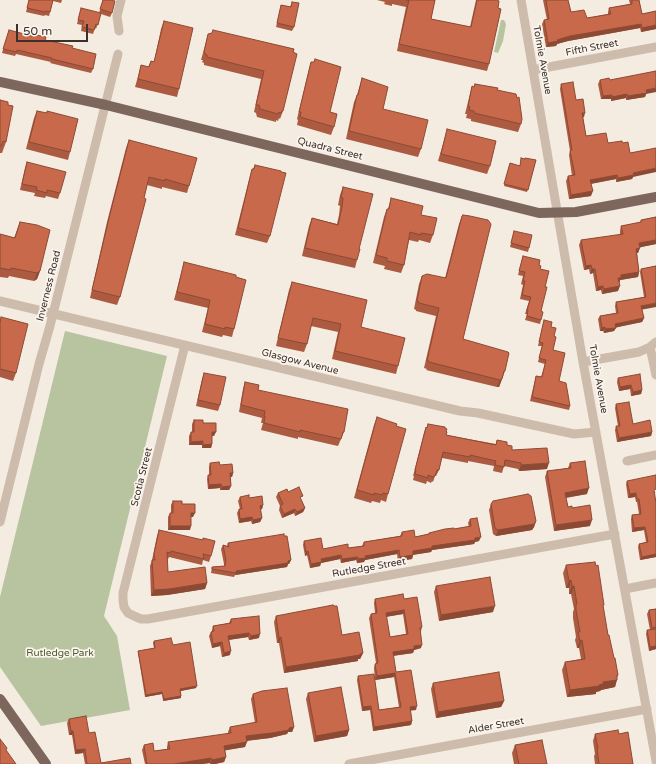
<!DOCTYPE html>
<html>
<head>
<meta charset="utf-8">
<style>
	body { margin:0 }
	#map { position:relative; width:656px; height:764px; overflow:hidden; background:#f4ebe1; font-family:"Varela Round",sans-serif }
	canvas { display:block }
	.scale { position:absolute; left:16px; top:24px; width:72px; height:18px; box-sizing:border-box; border:2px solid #3b302b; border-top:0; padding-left:5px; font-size:12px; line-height:14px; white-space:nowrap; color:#3b302b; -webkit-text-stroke:3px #fbf5ee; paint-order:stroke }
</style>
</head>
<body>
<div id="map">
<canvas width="656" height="764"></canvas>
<div class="scale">50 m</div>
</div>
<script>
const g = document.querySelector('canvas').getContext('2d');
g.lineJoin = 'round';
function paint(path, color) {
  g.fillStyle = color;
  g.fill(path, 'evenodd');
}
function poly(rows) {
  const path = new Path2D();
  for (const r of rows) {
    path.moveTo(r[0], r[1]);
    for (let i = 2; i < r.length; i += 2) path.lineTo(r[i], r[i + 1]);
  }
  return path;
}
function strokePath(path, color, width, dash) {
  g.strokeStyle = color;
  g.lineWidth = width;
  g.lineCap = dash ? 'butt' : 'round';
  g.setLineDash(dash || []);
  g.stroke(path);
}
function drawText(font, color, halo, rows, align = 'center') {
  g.font = font + ' "Varela Round",sans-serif';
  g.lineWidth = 3.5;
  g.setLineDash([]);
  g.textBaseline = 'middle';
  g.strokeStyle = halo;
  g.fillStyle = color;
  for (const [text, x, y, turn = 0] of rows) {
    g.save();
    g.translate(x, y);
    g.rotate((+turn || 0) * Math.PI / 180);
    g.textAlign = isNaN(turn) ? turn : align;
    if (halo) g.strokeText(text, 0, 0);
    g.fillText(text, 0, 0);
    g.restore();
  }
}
const green = poly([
	[501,20,504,20,506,24,503,41,498,53,494,52],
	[65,331,167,356,104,616,117,636,130,710,41,726,0,667,0,597]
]);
const minor = poly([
	[521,0,583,362,656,761],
	[119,31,117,16,121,0],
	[533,70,656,47],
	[0,301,460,411,478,413,574,434,596,432],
	[185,345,123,593,123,600,124,607,128,613,134,616,141,619,148,619,615,534],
	[650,347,656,375],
	[583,362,639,352,650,347,656,342],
	[627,461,656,455],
	[0,522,39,364,50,326,118,54],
	[625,589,656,583],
	[349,764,647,709]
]);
const major = poly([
	[0,82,106,105,539,213,576,212,656,197],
	[0,699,46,764]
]);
const wall = poly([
	[29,0,62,0,61,3,53,1,49,16,45,15,44,16,26,12],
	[103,0,112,13,110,17,101,14,96,29,95,28,93,34,81,31,82,25,77,24,81,8,99,13],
	[377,0,435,0,431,19,470,27,476,0,497,0,498,8,489,64,487,71,397,51,406,7,392,4,392,6,384,4,385,2],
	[543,0,568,0,571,12,587,18,608,14,608,12,609,8,630,4,629,0,639,0,642,14,656,11,656,29,641,32,640,28,568,41,557,44,556,46,546,47,542,24,544,20,547,20],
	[292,2,294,27,292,31,276,27,281,5,290,7],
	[164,21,179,89,177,97,135,87,139,73,141,65,148,67,151,61,154,62,161,29],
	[9,30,45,40,72,48,93,69,91,73,50,63,51,62,16,54,15,56,2,53],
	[208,34,294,49,283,111,280,119,279,118,278,121,276,120,276,122,257,117,256,113,254,112,261,79,204,65,204,63,202,62,203,60,201,60,206,42],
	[311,62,330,112,334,127,331,135,297,125,298,120,297,119,309,69],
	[362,78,383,109,421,149,418,157,346,139,354,102,357,95],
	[600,80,610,80,646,94,645,97,626,100,626,98,611,101,611,99,601,99,598,84],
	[475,84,497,90,521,124,518,132,471,121,471,119,466,118,467,114,465,114,472,86,474,87],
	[561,84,576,100,584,117,583,117,586,136,608,143,633,177,632,179,616,182,616,179,591,184,591,196,569,199,566,181,568,176,572,176,569,155,570,151,560,89],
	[0,100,8,105,6,142,2,153,0,153],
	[37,111,70,152,68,160,26,149,34,118],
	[447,129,490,166,487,174,438,161,445,137],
	[129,140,189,186,187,193,162,187,162,189,147,185,120,297,117,305,90,298,107,222,126,148],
	[525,159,536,160,527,192,504,186,510,163,519,166],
	[27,162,60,193,58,199,46,196,45,198,34,196,35,193,20,190,25,168],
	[255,165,270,236,267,243,235,235,250,176,252,169,253,169],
	[343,187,359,249,357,260,355,268,302,256,309,226,312,218,337,224,339,215,340,206,338,205,340,195],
	[391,198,421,215,433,235,430,243,419,240,418,242,409,240,404,265,401,273,384,269,385,266,373,263,384,217,387,209,388,209],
	[462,216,463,339,505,371,499,387,497,387,426,370,427,369,424,368,436,316,416,311,416,310,414,309,419,284,422,276,445,278,459,224],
	[656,217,656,244,640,247,638,253,637,253,639,272,638,277,620,280,619,282,618,291,602,294,601,290,596,291,593,273,590,274,589,269,584,270,579,245,581,240,620,235,620,231,621,226,640,223,641,220],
	[20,222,40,271,37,279,34,281,9,276,8,278,0,277,0,234,14,238],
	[514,231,529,248,528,252,510,247],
	[523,256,539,265,540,269,545,287,541,311,541,320,540,324,525,320,527,314,525,314,529,301,520,299,523,285,521,284,523,276,518,275],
	[184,262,236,277,234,329,232,337,223,335,222,337,202,332,208,308,174,300,182,270],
	[656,266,642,309,644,318,642,322,616,327,614,331,604,333,603,331,600,331,598,319,600,316,616,313,615,306,616,302,644,297,640,272,641,269],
	[292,282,361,327,398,366,396,374,332,359,338,332,311,326,307,344,304,352,276,346,289,290],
	[1,317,16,373,13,381,0,377,0,321],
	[544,320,551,327,554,336,553,350,559,381,570,406,569,410,530,401,536,376,541,377,545,364,538,362,542,346,538,346],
	[204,373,220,405,218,411,196,406,202,379],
	[618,378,642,390,641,394,631,396,630,389,619,391,617,382],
	[245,382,258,390,344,432,338,446,298,437,298,439,261,430,263,423,261,423,262,418,239,412,243,389],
	[616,404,633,424,652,432,651,436,617,442,615,430,616,426,618,426,615,408],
	[377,417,388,494,386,502,381,500,380,503,372,501,371,503,354,498,374,425],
	[194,420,203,423,214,436,212,436,212,444,211,448,202,448,202,445,189,445,189,436,191,432,192,432,192,424],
	[428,424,445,428,446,435,496,444,497,440,507,445,512,450,547,469,519,471,518,469,504,466,502,473,493,471,494,466,468,461,468,463,442,458,439,470,436,476,435,476,433,482,432,481,431,483,427,481,426,484,413,480,414,476,413,476,424,433,426,427,427,428],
	[210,463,220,465,233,473,232,477,230,477,231,486,229,490,220,490,220,488,208,489,207,479,208,475,209,475,209,467],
	[570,463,587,494,566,498,568,507,572,508,590,526,554,531,545,477,547,471,568,468],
	[627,481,656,493,654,493,656,503,656,557,640,560,638,547,639,544,646,542,644,530,632,532,631,519,632,515,639,514,637,502,636,502,635,497,628,498,626,484],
	[288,492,301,500,305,508,303,512,295,516,294,513,282,518,279,510,280,506,276,497,278,493],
	[240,497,249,498,263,505,262,509,260,510,262,518,260,522,252,524,251,521,239,523,237,513,239,509,240,509,238,501],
	[173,501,182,504,193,517,191,517,190,530,168,530,168,517,170,513,171,513,171,505],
	[491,504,536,521,534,527,532,530,496,536,493,534,489,510],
	[470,519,479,541,475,542,474,544,432,550,431,552,413,555,412,559,398,561,397,554,365,560,364,562,357,563,356,560,341,563,340,559,321,563,320,566,310,568,307,555,305,556,303,545,304,541,323,549,348,548,362,546,364,542,400,536,402,532,415,537,428,534,429,533,469,527,468,523],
	[159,530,211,556,209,562,203,560,202,565,169,557,168,559,167,559,168,572,207,583,205,589,167,595,151,596,150,566,152,560,157,536],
	[284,536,291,560,289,564,288,564,287,567,235,575,234,577,211,573,212,567,224,566,224,564,221,549,223,545,227,546,228,543],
	[566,565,603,607,608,635,617,678,615,687,601,690,600,691,596,692,596,694,567,697,562,670,565,662,581,659,579,648,577,648,575,640,576,637,573,618,573,612,574,609,571,594,569,594,569,588,566,588,563,573],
	[436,586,493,612,439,621,434,592],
	[375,599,404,599,422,627,421,631,420,631,421,648,414,650,413,653,393,656,396,672,416,710,410,710,412,721,411,725,373,731,370,710,362,711,357,680,358,676,379,710,399,707,394,677,375,680,374,668,375,664,376,663,369,618,371,614,375,613,374,603],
	[403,614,406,634,390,637,386,617],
	[656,609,656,649,649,651,646,634,647,630,650,630,647,614,649,610],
	[276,616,342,635,363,653,360,659,358,659,358,661,284,673,279,643,277,643,274,622],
	[231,619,259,638,249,640,248,637,229,640,230,655,222,657,220,646,212,648,209,636,211,632,212,632,212,630,213,626,229,623],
	[154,641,173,645,196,688,181,691,181,698,163,701,162,694,145,697,138,653,138,651,154,648,153,643],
	[433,683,504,701,501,707,436,718,431,689],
	[308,693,349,730,347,736,314,742,306,699],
	[253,694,294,727,292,732,288,732,287,734,270,738,246,741,245,747,225,750,226,757,224,762,215,764,210,764,210,763,202,764,145,764,142,750,144,745,154,751,167,749,167,747,168,742,228,734,228,732,230,727,255,723,251,699],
	[69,719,89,733,101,763,131,764,85,764,83,753,75,754,72,735,69,735,67,723],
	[595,734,619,734,633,764,595,764,594,756,595,754,593,741],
	[515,745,547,764,514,764,512,753]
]);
const shadedWall = poly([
	[641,24,640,28,568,41,557,44,556,46,546,47,548,43,557,40,570,36],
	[656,25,656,29,641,32,642,28],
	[656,88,656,92,646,94,645,97,626,100,628,96,646,90],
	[627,94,626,98,611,101,612,97],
	[612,95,611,99,601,99,603,96],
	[582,113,585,113,584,117,580,118],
	[656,168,656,172,633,177,632,179,616,182,618,178,633,173],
	[617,175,616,179,589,184,590,180],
	[593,191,591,196,569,199,571,195],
	[656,240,656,244,637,248,639,243],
	[640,248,638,253,634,253,636,249],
	[591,265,589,269,584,270,586,266],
	[592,269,595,269,593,273,590,274],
	[40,271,37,279,34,281,37,273],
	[639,272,638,277,620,280,620,282,617,283,618,278,621,275],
	[603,286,601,290,596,291,598,287],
	[620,286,618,291,602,294,604,289],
	[656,303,656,307,640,310,641,306],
	[644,318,642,322,614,328,615,324],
	[605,327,603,331,600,331,602,328],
	[616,328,614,331,604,333,605,329],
	[502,379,499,387,497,387,500,380],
	[631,385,630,389,619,391,620,387],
	[642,390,641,394,631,396,633,392],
	[212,432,216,432,214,436,211,436],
	[652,432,651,436,617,442,619,438],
	[203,441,202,445,189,445,191,442],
	[212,444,211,448,202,448,203,445],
	[549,463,547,469,519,471,521,465],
	[230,473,233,473,232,477,228,477],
	[221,484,220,488,208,489,209,485],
	[231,486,229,490,220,490,222,487],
	[589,488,587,494,563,498,565,493],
	[636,493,635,497,628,498,630,494],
	[263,505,262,509,258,510,260,506],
	[305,508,303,512,295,516,297,512],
	[295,509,294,513,282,518,284,514],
	[191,513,195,513,193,517,190,517],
	[252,517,251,521,239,523,240,519],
	[262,518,260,522,252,524,253,520],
	[592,520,590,526,554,531,556,525],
	[536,521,534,527,532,530,496,536,498,530],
	[170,526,191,526,190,530,168,530],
	[645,527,644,530,632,532,634,528],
	[481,537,479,541,475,542,474,544,432,550,431,552,411,555,413,555,412,559,398,561,400,557,413,551,432,546],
	[399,550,397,554,365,560,364,562,357,563,358,559,365,556],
	[308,551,307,555,305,556,306,552],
	[656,554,656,557,640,560,642,557],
	[341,555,340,559,321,563,320,566,310,568,311,564,321,559],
	[358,557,356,560,341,563,342,559],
	[291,560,289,564,288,564,287,567,235,575,236,571],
	[571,580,569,588,566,588,569,581],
	[207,583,205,589,167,595,151,596,154,590],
	[572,586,574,586,571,594,569,594],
	[495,606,493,612,439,621,441,615],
	[404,610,403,614,384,617,386,613],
	[249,633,248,637,227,640,228,636],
	[260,634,259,638,249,640,251,636],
	[281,637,279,643,277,643,279,638],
	[582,640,579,648,577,648,580,641],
	[222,642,220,646,212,648,213,644],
	[422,645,421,648,414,650,413,653,391,656,393,652,414,646],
	[656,646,656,649,649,651,650,647],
	[231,651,230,655,222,657,224,653],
	[363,653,360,659,358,659,358,661,284,673,286,667],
	[395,673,394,677,375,680,377,676],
	[617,675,618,675,616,680,617,680,615,687,601,690,600,691,596,692,596,694,567,697,570,690,599,685],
	[197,686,196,688,180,691,180,689],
	[162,692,162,694,145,697,146,695],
	[181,696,181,698,163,701,164,699],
	[504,701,501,707,436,718,438,712],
	[371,706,370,710,362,711,363,707],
	[417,706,416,710,408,711,410,707],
	[412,721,411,725,373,731,374,727],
	[294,727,292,732,288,732,287,734,270,738,244,741,246,736],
	[349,730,347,736,314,742,316,736],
	[71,731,73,731,72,735,69,735],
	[247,742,245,747,222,751,224,746],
	[85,749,83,753,75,754,76,750],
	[226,757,224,762,215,764,210,764,212,760],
	[211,758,210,763,202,764,174,764]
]);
const building = poly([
	[29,0,53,0,50,12,46,11,45,12,27,8,29,0],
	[103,0,111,0,115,1,112,13,100,9,103,0],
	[407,0,435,0,431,19,471,27,477,0,497,0,499,1,498,8,501,9,489,64,399,44,409,0,407,0],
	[546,0,568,0,571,12,584,10,587,18,611,14,609,8,632,4,632,0,639,0,642,14,656,11,656,25,642,28,641,24,570,36,557,40,558,41,548,43,544,20,549,19,546,0],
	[292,2,299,3,294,27,277,23,281,5,291,7,292,2],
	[81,8,101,13,98,25,96,24,94,30,82,27,84,21,78,20,81,8],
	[164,21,193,28,179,89,138,79,141,65,149,67,151,61,154,62,164,21],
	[9,30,32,36,32,34,46,37,45,40,73,46,72,48,96,54,93,69,52,59,52,58,17,50,17,52,3,49,9,30],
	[213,30,294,49,293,52,297,54,283,111,282,111,281,113,279,112,278,114,260,109,259,105,256,105,264,71,207,57,207,55,205,54,205,53,204,52,208,34,212,33,213,30],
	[315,59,341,67,330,112,337,114,334,127,300,117,301,112,299,112,311,62,314,62,315,59],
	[656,71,656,88,646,90,647,93,628,96,627,94,612,97,612,95,603,96,600,80,609,78,610,80,656,71],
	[362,78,388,87,383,109,428,120,421,149,349,131,357,95,358,95,362,78],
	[573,82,576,100,583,99,585,113,582,113,586,136,606,133,608,143,622,141,623,143,628,142,630,153,656,148,656,168,633,173,634,175,618,178,617,175,590,180,593,191,571,195,568,176,575,175,570,151,572,150,561,84,573,82],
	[475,84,498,88,497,90,516,94,517,98,519,97,522,119,521,124,474,113,474,111,469,110,470,107,468,106,472,86,474,87,475,84],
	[0,100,8,102,8,105,13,106,6,142,3,141,1,146,0,146,0,100],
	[37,111,47,113,47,111,78,119,70,152,29,142,37,111],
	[447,129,496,141,490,166,441,154,447,129],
	[129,140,197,158,189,186,165,179,165,181,149,177,144,198,146,199,120,297,92,290,110,214,129,140],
	[521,158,525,159,525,158,536,160,528,190,504,184,510,163,520,166,521,158],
	[27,162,66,172,60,193,47,190,47,193,36,190,37,187,22,184,27,162],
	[255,165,281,171,281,172,286,173,270,236,238,228,252,169,254,169,255,165],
	[343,187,373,194,359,249,360,249,357,260,305,248,312,218,338,225,342,207,343,198,341,198,343,187],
	[391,198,423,206,421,215,437,218,433,235,421,233,421,235,410,232,404,265,387,261,387,258,376,255,387,209,389,209,391,198],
	[463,215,470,216,488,220,491,224,463,339,508,352,509,353,505,371,504,371,502,379,500,380,429,362,429,361,427,361,439,308,419,303,419,302,417,301,422,276,427,274,446,278,462,216,463,215],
	[656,217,656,240,639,243,640,248,636,249,639,272,621,275,621,278,618,278,620,286,604,289,603,286,598,287,595,269,592,269,591,265,586,266,581,240,623,234,621,226,641,222,641,220,656,217],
	[20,222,37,225,50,230,40,271,37,273,11,268,11,270,0,268,0,234,15,238,20,222],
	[514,231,532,235,529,248,511,243,514,231],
	[523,256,540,260,539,265,541,266,540,269,549,271,545,287,547,287,541,311,543,312,541,320,527,316,528,310,527,310,531,297,522,295,525,281,523,281,525,272,519,271,523,256],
	[184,262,236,275,236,277,246,280,234,329,225,327,225,329,205,324,210,300,177,292,184,262],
	[656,266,656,303,641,306,644,318,615,324,616,328,605,329,605,327,602,328,600,316,618,313,616,302,646,297,641,269,656,266],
	[292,282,367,300,361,327,405,338,398,366,335,351,341,324,313,318,307,344,278,338,292,282],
	[1,317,28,324,16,373,0,369,0,323,1,317],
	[544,320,552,322,551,327,556,328,554,336,556,337,553,350,565,353,559,381,566,383,570,406,532,397,536,376,542,377,546,360,539,358,543,343,539,342,544,320],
	[204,373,226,377,220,405,198,400,204,373],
	[640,374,642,390,633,392,631,385,620,387,618,378,640,374],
	[245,382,259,385,258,390,348,409,344,432,343,432,341,439,300,430,300,432,264,423,265,416,264,416,265,411,241,405,245,382],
	[629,402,633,424,650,420,652,432,619,438,616,426,620,426,616,404,629,402],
	[377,417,397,424,396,426,406,429,388,494,383,493,382,495,374,493,374,495,357,490,377,417],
	[194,420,203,420,203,423,216,423,216,432,212,432,212,444,203,445,203,441,191,442,191,432,194,432,194,420],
	[428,424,445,427,445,428,447,429,446,431,447,432,446,435,496,445,497,440,507,442,507,445,512,446,512,450,547,448,549,463,521,465,521,463,505,460,504,467,495,465,496,461,470,455,470,457,443,452,439,470,437,470,435,476,434,476,433,477,428,475,428,478,415,474,416,470,415,470,426,427,427,428,428,424],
	[585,461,589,488,565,493,568,507,572,506,572,508,590,505,592,520,556,525,547,471,571,468,570,463,585,461],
	[219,462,220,465,232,464,233,473,230,473,231,486,222,487,221,484,209,485,208,475,211,475,210,463,219,462],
	[656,475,656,489,654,490,656,503,656,554,642,557,639,544,648,542,645,527,634,528,632,515,641,514,639,499,637,499,636,493,630,494,627,481,656,475],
	[299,487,303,496,300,497,305,508,297,512,295,509,284,514,280,506,283,504,278,493,287,489,288,492,299,487],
	[528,494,531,496,536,521,534,524,498,530,495,528,491,504,493,501,528,494],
	[249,495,249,498,262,496,263,505,260,506,262,518,253,520,252,517,240,519,239,509,242,509,240,497,249,495],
	[173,501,182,501,182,504,195,504,195,513,191,513,191,526,170,526,170,513,173,513,173,501],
	[477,518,481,537,475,538,475,540,432,546,432,548,413,551,413,555,400,557,399,550,365,556,366,558,358,559,358,557,342,559,341,555,321,559,322,562,311,564,308,551,306,552,304,541,321,538,323,549,348,544,348,548,364,546,364,542,402,536,402,532,414,530,415,537,429,534,429,533,445,529,454,528,454,529,471,526,470,519,477,518],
	[159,530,203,540,203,538,215,541,211,556,203,554,204,559,171,551,170,553,167,552,168,572,205,567,207,583,169,589,154,590,152,560,155,560,154,554,159,530],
	[284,534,284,536,287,536,291,560,288,561,288,563,236,571,236,573,212,569,212,567,225,566,226,560,223,545,229,547,228,543,284,534],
	[595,562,596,566,598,565,604,605,603,605,608,635,609,635,614,658,615,658,618,675,617,675,617,680,603,682,603,684,599,685,599,686,570,690,565,662,585,659,582,640,580,641,578,632,580,632,576,610,576,604,577,604,574,586,572,586,571,580,569,581,566,565,595,562],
	[490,577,495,606,441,615,436,586,490,577],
	[403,594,404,599,417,597,422,627,420,628,422,645,414,646,414,649,393,652,396,672,411,670,417,706,410,707,412,721,374,727,371,706,363,707,358,676,374,674,379,710,401,707,395,673,377,676,375,664,378,663,371,614,377,613,375,599,403,594],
	[404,610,408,634,390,637,386,613,404,610],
	[333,605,334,606,337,606,342,635,359,632,363,653,360,654,360,655,286,667,281,637,279,638,276,616,333,605],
	[656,609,656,627,652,628,649,610,656,609],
	[259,616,260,634,251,636,249,633,228,636,231,651,224,653,222,642,213,644,211,632,214,631,213,626,231,623,231,619,259,616],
	[656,629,656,646,650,647,647,630,656,629],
	[171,638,173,645,190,642,197,686,180,689,181,696,164,699,162,692,146,695,138,651,155,648,154,641,171,638],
	[499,672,504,701,438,712,433,683,499,672],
	[341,687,349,730,316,736,308,693,341,687],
	[287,688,294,727,289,728,289,730,272,733,246,736,247,742,224,746,226,757,212,760,211,758,174,764,147,764,144,745,153,743,154,751,170,749,168,742,231,733,230,727,257,722,253,694,262,691,287,688],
	[86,716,89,733,95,732,101,763,130,758,131,764,87,764,85,749,76,750,73,731,71,731,69,719,86,716],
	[618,730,619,734,628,732,633,764,599,764,597,749,598,748,595,734,618,730],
	[0,739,7,748,6,750,16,764,0,764,0,739],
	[542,740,547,764,519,764,515,745,542,740]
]);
const streetNames = [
	["Fifth Street",592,48,-11],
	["Tolmie Avenue",542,60,80],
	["Quadra Street",330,149,14],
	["Inverness Road",49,286,-76],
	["Glasgow Avenue",300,362,14],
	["Tolmie Avenue",598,379,80],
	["Scotia Street",142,477,-76],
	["Rutledge Street",369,568,-10],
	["Alder Street",496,726,-10]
];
const parkNames = [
	["Rutledge Park",60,653]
];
paint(green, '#b8c4a0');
strokePath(minor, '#cdbbac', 9);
strokePath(major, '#7d675c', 10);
paint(wall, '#ac5a40');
paint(shadedWall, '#8c4a34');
paint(building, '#c8694b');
strokePath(building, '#8c4a34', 1);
drawText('10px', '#3b302b', '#fbf5ee', streetNames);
drawText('10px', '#4a5a2e', '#fbf5ee', parkNames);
</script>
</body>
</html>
